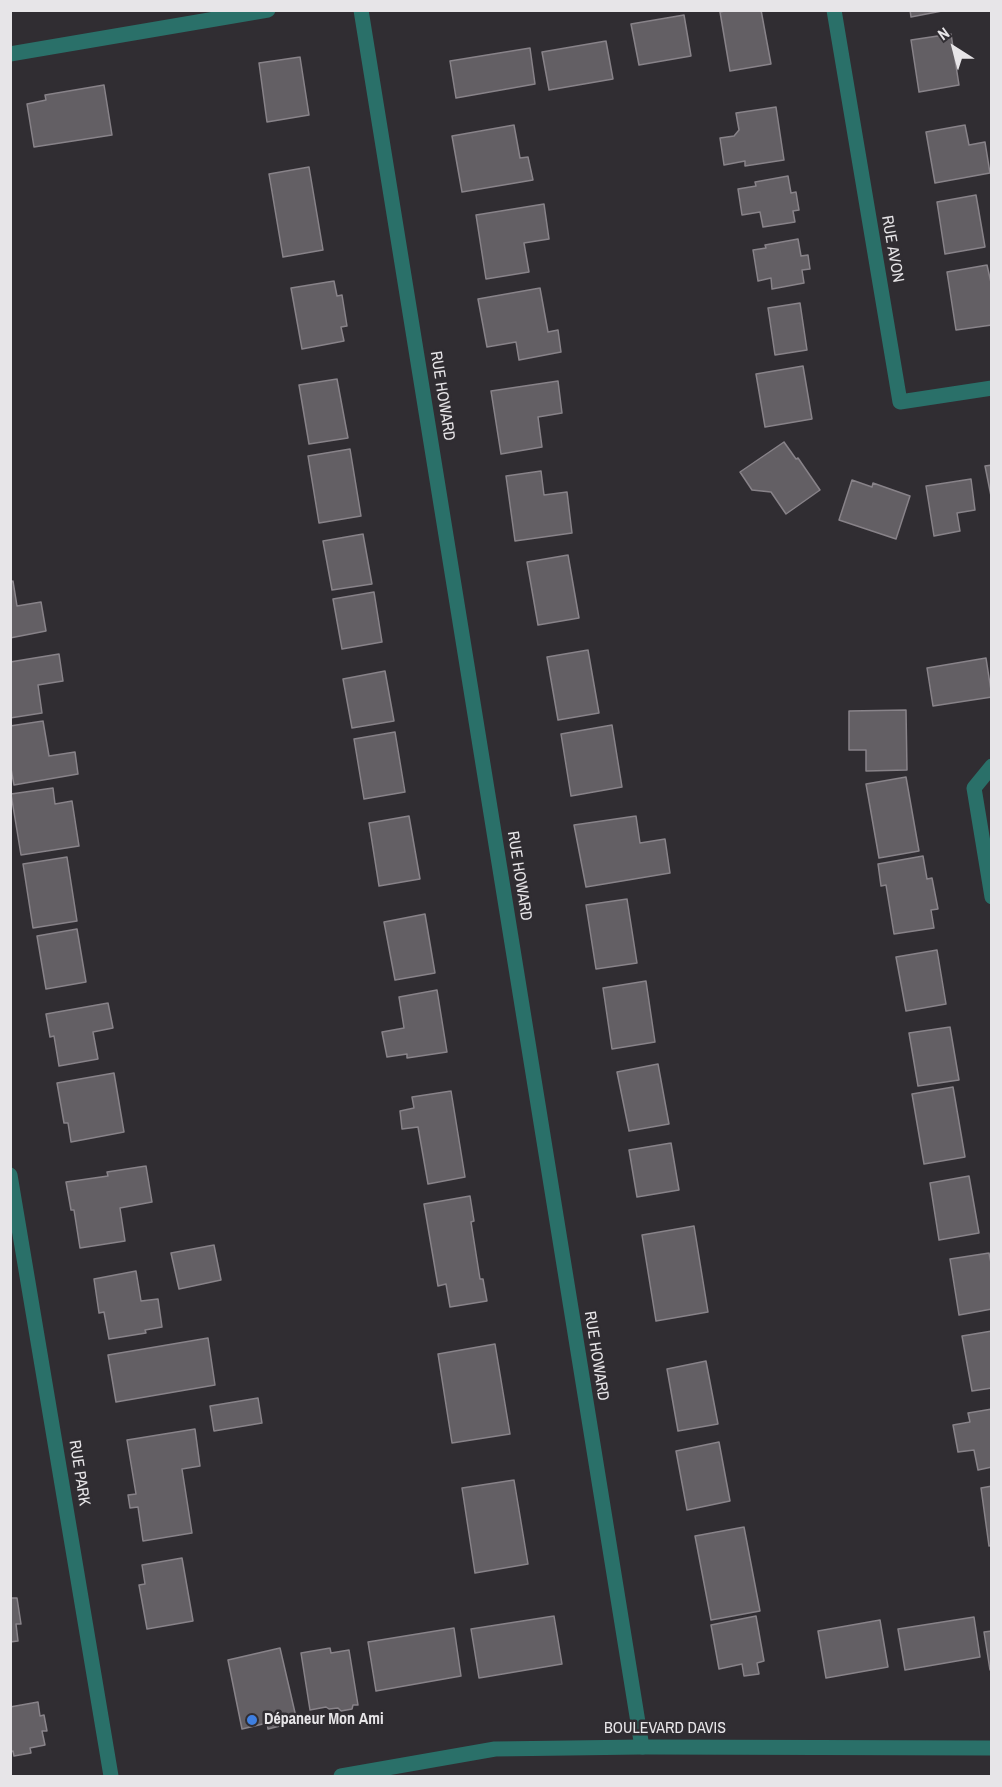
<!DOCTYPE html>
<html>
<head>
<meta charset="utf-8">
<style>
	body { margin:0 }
	#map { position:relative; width:1002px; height:1787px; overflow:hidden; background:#302d32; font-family:"Archivo Narrow",sans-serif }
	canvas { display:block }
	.frame { position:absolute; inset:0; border:12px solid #e7e5e8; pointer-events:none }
	.north { position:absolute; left:924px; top:18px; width:60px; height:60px; -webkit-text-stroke:4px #302d32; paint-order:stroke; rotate:324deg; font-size:16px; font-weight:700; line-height:24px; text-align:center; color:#e7e5e8 }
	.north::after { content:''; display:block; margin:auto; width:21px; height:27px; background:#e7e5e8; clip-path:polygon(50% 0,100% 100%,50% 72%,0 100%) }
</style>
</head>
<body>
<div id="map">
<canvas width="1002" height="1787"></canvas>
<div class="frame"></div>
<div class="north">N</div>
</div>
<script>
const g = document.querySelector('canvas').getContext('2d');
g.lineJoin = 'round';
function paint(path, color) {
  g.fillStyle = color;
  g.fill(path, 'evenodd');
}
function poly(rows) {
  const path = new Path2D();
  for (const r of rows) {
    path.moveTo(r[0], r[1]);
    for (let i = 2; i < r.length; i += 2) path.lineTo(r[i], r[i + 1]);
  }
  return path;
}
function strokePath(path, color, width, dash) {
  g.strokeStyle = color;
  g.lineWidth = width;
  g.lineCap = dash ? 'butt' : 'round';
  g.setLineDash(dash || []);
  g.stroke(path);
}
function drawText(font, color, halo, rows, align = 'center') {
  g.font = font + ' "Archivo Narrow",sans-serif';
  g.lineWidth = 5;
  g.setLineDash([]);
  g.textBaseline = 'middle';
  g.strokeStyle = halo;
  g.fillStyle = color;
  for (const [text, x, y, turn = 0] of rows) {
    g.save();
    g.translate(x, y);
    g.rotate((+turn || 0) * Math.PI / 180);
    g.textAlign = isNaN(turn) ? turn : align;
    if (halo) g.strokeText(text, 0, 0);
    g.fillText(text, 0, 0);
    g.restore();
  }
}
const building = poly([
	[729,10,761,10,771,64,730,71,720,12,729,10],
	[910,10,947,10,911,17,910,10],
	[684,15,691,56,639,65,631,24,684,15],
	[951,34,959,85,919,92,911,40,951,34],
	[606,41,613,79,549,90,542,52,606,41],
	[530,48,535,84,456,98,450,61,530,48],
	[300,57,309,115,267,122,259,63,300,57],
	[104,85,112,135,34,147,27,104,46,100,45,95,104,85],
	[776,107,784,160,745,166,745,161,724,165,720,138,734,136,739,130,736,113,776,107],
	[514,125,520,158,528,157,533,180,462,192,452,136,514,125],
	[965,125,969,145,985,142,990,173,935,183,926,132,965,125],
	[309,167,323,250,283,257,269,174,309,167],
	[788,176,791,193,796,192,799,210,793,211,795,222,763,227,760,212,742,215,738,189,756,186,755,182,788,176],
	[976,195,985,247,945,254,937,202,976,195],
	[544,204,549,239,524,243,529,272,486,279,476,215,544,204],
	[798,239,801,256,808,255,810,269,802,270,804,283,772,289,771,278,758,281,753,250,766,248,765,245,798,239],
	[987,265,992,287,992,325,956,330,947,272,987,265],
	[334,281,337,296,342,295,347,326,341,327,344,341,302,349,291,288,334,281],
	[540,288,548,332,558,330,561,352,519,360,516,342,487,347,478,299,540,288],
	[800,303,807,350,775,355,768,308,800,303],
	[803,366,812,419,765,427,756,374,803,366],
	[337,379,348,438,309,444,299,385,337,379],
	[558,381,562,413,538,417,542,447,501,454,491,391,558,381],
	[784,442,796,459,798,458,820,490,786,514,771,492,752,490,740,472,784,442],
	[350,449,361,516,319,523,308,456,350,449],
	[992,465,992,501,985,466,992,465],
	[541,471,544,495,567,492,572,533,515,541,506,476,541,471],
	[971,479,975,510,957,513,960,531,934,536,926,486,971,479],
	[852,480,872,487,873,483,910,496,896,539,839,520,852,480],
	[363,534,372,584,332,590,323,541,363,534],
	[568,555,579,618,538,625,527,562,568,555],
	[13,581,17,606,41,602,46,631,10,638,10,582,13,581],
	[374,592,382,642,342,649,333,599,374,592],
	[588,650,599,713,558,720,547,657,588,650],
	[59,654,63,681,38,685,42,713,10,718,10,662,59,654],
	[986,658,992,697,933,706,927,668,986,658],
	[385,671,394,721,352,728,343,679,385,671],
	[906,710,907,770,866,771,866,750,849,750,849,711,906,710],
	[43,721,49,756,75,752,78,774,14,785,10,763,10,726,43,721],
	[612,725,622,787,571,796,561,734,612,725],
	[395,732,405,792,364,799,354,739,395,732],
	[906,777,919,851,879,858,866,784,906,777],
	[53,788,55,804,72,801,79,846,21,855,11,794,53,788],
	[409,816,420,879,379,886,369,823,409,816],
	[636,816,640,843,665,839,670,873,586,887,574,825,636,816],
	[923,856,927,879,932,878,938,909,931,910,934,928,894,934,886,885,881,886,878,864,923,856],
	[67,857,77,921,33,928,23,864,67,857],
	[627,899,637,963,596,969,586,905,627,899],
	[425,914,435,973,395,980,384,922,425,914],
	[77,929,86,982,46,989,37,936,77,929],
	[937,950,946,1004,906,1011,896,957,937,950],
	[646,981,655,1042,612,1049,603,988,646,981],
	[437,990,447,1052,407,1058,407,1054,387,1057,382,1032,404,1028,399,997,437,990],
	[108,1003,113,1028,93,1032,98,1059,59,1066,54,1036,50,1037,46,1014,108,1003],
	[950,1027,959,1080,918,1086,909,1033,950,1027],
	[658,1064,669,1124,629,1131,617,1072,658,1064],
	[114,1073,124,1132,71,1142,68,1123,64,1123,57,1083,114,1073],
	[953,1087,965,1157,924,1164,912,1094,953,1087],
	[451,1091,465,1177,428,1184,418,1127,402,1129,400,1111,414,1108,412,1097,451,1091],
	[671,1143,679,1190,637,1197,629,1150,671,1143],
	[146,1166,152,1202,120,1208,125,1241,80,1248,74,1210,71,1210,66,1182,108,1176,107,1172,146,1166],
	[969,1176,979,1233,939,1240,930,1183,969,1176],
	[470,1196,474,1221,471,1222,480,1279,483,1279,487,1301,450,1307,446,1284,438,1286,424,1204,470,1196],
	[694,1226,708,1312,656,1321,642,1235,694,1226],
	[214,1245,221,1280,179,1289,171,1253,214,1245],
	[989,1253,992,1268,992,1309,959,1315,950,1259,989,1253],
	[136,1271,141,1301,158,1299,162,1327,145,1330,146,1333,109,1339,104,1312,99,1313,94,1279,136,1271],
	[992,1331,992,1388,972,1391,962,1336,992,1331],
	[208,1338,215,1385,116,1402,108,1355,208,1338],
	[495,1344,510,1434,452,1443,438,1354,495,1344],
	[706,1361,718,1424,678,1431,667,1369,706,1361],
	[258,1398,262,1423,214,1431,210,1406,258,1398],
	[992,1409,992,1467,978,1470,974,1450,958,1452,953,1425,970,1422,968,1413,992,1409],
	[195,1429,200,1466,182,1469,192,1533,143,1541,138,1507,130,1508,128,1495,136,1494,127,1440,195,1429],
	[719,1442,730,1501,687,1510,676,1451,719,1442],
	[514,1480,528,1564,475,1573,462,1488,514,1480],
	[992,1486,992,1545,989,1546,981,1488,992,1486],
	[744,1527,760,1611,711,1620,695,1536,744,1527],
	[182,1558,193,1621,147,1629,139,1585,145,1584,142,1565,182,1558],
	[10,1598,17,1598,21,1624,16,1624,18,1641,10,1642,10,1598],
	[554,1616,562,1664,479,1678,471,1629,554,1616],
	[756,1616,764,1661,757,1663,759,1674,744,1676,742,1664,719,1669,711,1625,756,1616],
	[974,1617,980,1657,905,1670,898,1629,974,1617],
	[880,1620,888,1667,826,1678,818,1631,880,1620],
	[454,1628,461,1676,376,1691,368,1642,454,1628],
	[992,1631,992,1670,990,1670,984,1632,992,1631],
	[280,1648,296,1717,279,1721,280,1726,268,1729,267,1723,242,1729,228,1660,280,1648],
	[330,1648,331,1653,349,1650,358,1705,353,1705,352,1709,341,1711,338,1708,329,1709,326,1707,310,1710,301,1653,330,1648],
	[38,1702,40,1716,44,1715,47,1731,42,1731,45,1745,30,1748,31,1753,14,1756,13,1751,10,1752,10,1707,38,1702]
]);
const minor = poly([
	[361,10,642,1747],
	[834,10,900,402,992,388],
	[10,54,268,10],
	[992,766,974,788,992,897],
	[10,1175,111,1776]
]);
const tertiary = poly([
	[341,1776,495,1749,642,1747,992,1748]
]);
const markers = [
	[252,1720,6,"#3f7fe0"]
];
const streetNames = [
	["RUE AVON",892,249,80],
	["RUE HOWARD",442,396,81],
	["RUE HOWARD",519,876,81],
	["RUE HOWARD",596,1356,81],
	["RUE PARK",79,1473,81],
	["BOULEVARD DAVIS",665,1729]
];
const poiNames = [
	["Dépaneur Mon Ami",264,1720]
];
paint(building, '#635f64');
strokePath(building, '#888389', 1.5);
strokePath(minor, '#2a7069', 15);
strokePath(tertiary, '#2a7069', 15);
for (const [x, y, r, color] of markers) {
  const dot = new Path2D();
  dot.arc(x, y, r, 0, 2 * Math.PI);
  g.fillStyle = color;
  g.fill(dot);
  strokePath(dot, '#302d32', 2);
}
drawText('16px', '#e7e5e8', '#302d32', streetNames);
drawText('bold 16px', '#e7e5e8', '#302d32', poiNames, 'left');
</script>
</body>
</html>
